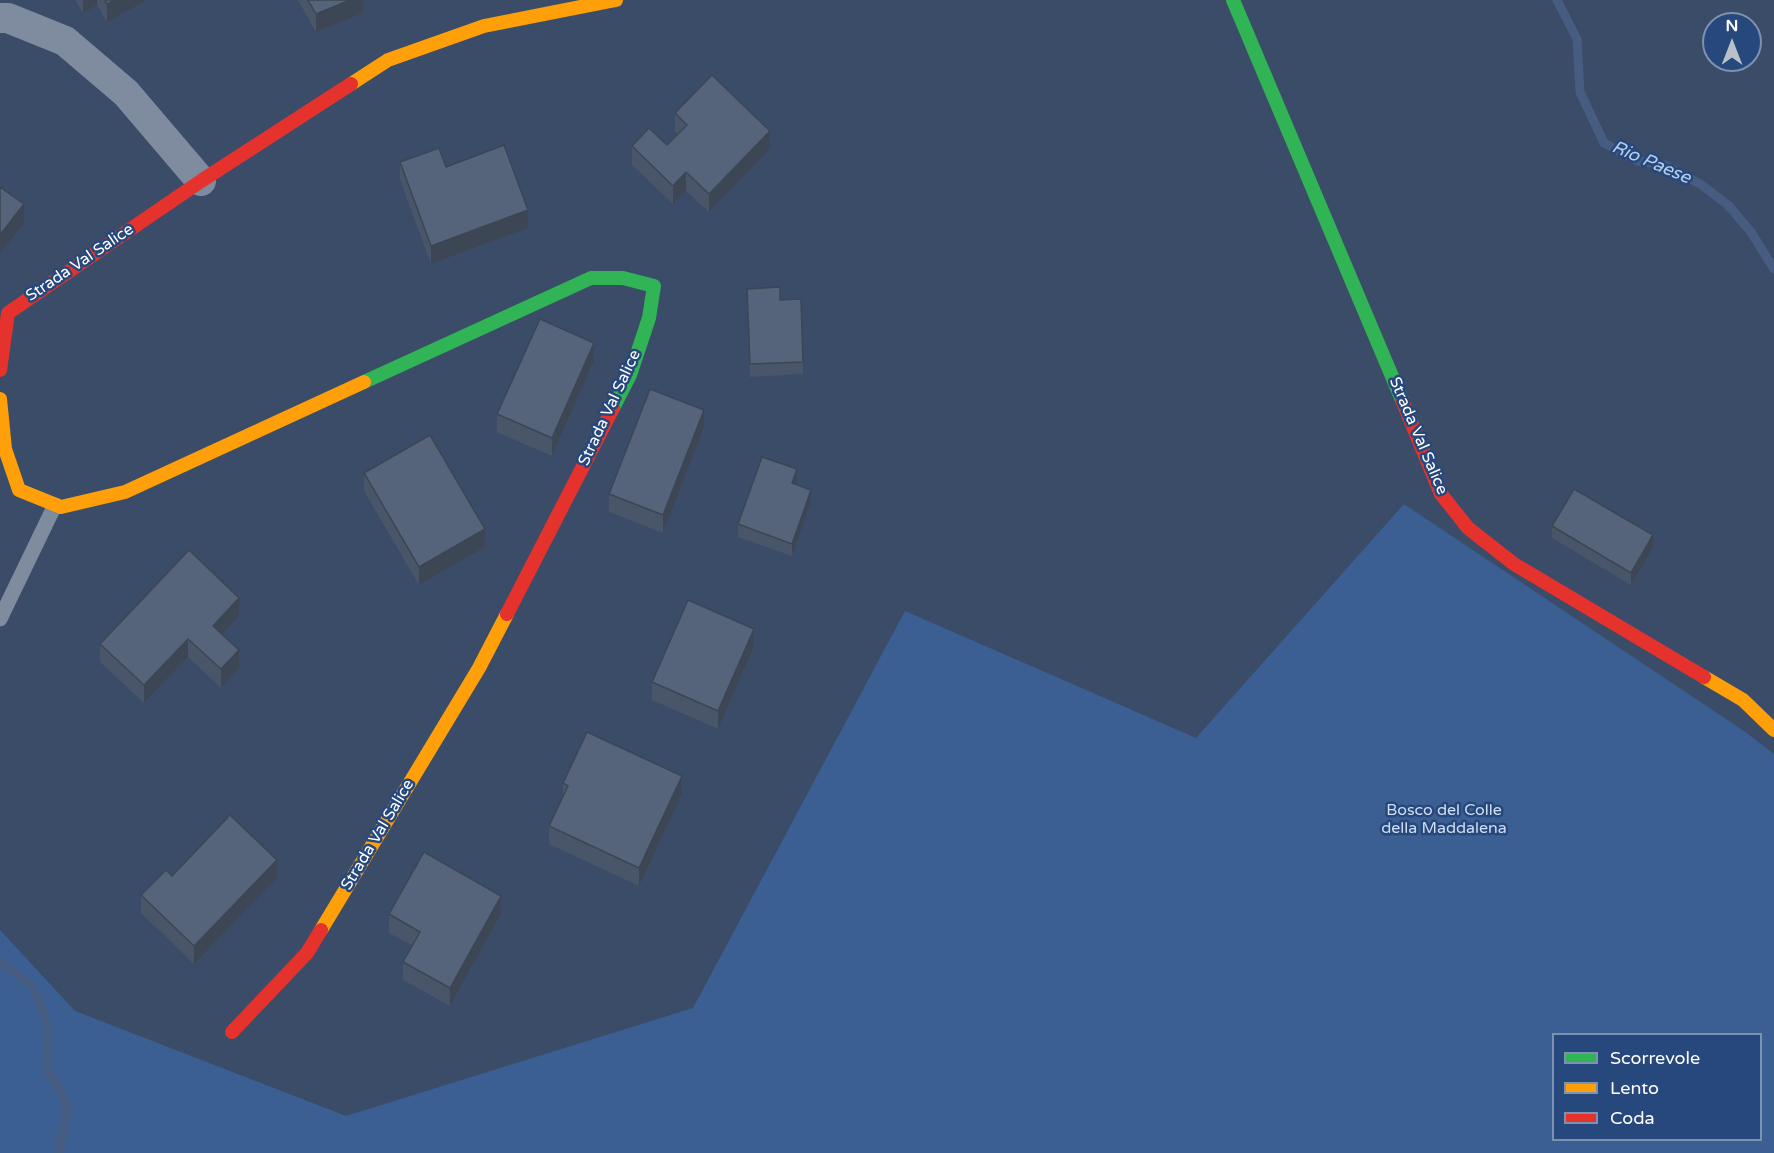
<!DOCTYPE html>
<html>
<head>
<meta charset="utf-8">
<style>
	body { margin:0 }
	#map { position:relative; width:1774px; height:1153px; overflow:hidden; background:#3b4c68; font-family:"Varela Round",sans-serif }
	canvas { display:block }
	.legend { position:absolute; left:1552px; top:1033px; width:210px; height:108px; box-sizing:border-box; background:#27487c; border:2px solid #7d91b0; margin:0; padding:8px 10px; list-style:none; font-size:18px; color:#fff }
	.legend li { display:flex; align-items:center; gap:12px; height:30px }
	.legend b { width:30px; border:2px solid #7d91b0 }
	.north { position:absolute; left:1702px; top:12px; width:60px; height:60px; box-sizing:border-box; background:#27487c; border:2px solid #7d91b0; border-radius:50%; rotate:0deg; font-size:16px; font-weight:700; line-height:24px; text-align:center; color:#fff }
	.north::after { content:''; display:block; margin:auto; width:21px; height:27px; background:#bac0ca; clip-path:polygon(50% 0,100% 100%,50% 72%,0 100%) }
</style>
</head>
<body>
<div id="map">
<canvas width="1774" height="1153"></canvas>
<ul class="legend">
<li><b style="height:8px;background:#30b455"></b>Scorrevole</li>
<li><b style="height:8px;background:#ff9f0a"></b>Lento</li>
<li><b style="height:8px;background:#e5322d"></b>Coda</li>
</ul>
<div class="north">N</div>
</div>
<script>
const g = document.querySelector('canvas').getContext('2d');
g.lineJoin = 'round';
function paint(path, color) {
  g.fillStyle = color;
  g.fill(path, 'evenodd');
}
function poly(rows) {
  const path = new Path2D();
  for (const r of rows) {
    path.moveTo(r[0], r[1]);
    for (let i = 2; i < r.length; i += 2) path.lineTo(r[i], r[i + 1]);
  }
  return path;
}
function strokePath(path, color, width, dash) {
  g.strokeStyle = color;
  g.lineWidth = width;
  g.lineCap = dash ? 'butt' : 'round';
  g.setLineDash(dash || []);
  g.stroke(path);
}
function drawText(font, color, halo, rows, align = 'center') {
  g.font = font + ' "Varela Round",sans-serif';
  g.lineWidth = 5;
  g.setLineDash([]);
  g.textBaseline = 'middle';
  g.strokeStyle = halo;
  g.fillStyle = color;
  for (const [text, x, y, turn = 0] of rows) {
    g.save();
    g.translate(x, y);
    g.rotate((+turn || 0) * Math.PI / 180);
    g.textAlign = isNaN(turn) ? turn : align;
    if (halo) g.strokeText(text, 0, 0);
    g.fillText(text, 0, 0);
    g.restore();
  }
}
const green = poly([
	[1404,504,1744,731,1774,754,1774,1153,0,1153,0,930,75,1011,346,1116,693,1008,905,611,1196,738],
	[1554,1034,1760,1034,1760,1140,1554,1140]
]);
const stream = poly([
	[1557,0,1577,39,1580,92,1604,143,1638,161,1665,165,1702,185,1729,206,1751,232,1774,269],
	[0,962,32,986,42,1008,48,1032,47,1069,62,1093,67,1113,59,1153]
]);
const lane = poly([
	[0,619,55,505]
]);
const street = poly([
	[0,18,8,18,65,41,126,93,201,181]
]);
const fast = poly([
	[1233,0,1402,400],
	[364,382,591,278,623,278,654,286,649,318,630,375,613,408]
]);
const slow = poly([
	[351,84,388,60,484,26,616,0],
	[0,399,5,449,19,490,61,507,125,492,364,382],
	[1704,677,1743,700,1774,730],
	[321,930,479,668,507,614]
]);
const jam = poly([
	[0,370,8,313,201,181,351,84],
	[1402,400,1441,494,1468,528,1514,564,1704,677],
	[507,614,613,408],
	[232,1032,307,953,321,930]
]);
const wall = poly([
	[75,0,147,0,107,22,97,5,83,13],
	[298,0,363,0,363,13,316,32],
	[675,113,770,149,709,212,686,191,673,204,632,165,632,146,667,145,678,134,675,132],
	[400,162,446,167,528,228,431,264,400,180],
	[747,289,780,300,803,362,803,374,750,377],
	[594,361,552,456,497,432,497,414],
	[704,428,663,533,609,512,609,494],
	[364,473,485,547,419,585,364,491],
	[797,482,796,484,811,502,792,556,738,537,738,524],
	[1552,526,1653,548,1631,585,1552,538],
	[239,616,222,634,239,668,221,688,188,657,144,703,100,662,100,644],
	[754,647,718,729,652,700,652,682],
	[563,783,682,794,639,886,549,844,549,826,563,797],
	[172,876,277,878,194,964,141,913,141,895],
	[389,914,501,914,450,1006,403,980,403,962,413,946,389,933]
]);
const shadedWall = poly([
	[83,0,97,0,97,5,83,13],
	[115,0,147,0,107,22,107,4],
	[350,0,363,0,363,13,316,32,316,14],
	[770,131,770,149,709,212,709,194],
	[686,172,686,191,673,204,673,186],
	[24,204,24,223,0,253,0,235],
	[528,210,528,228,431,264,431,246],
	[594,343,594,361,552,456,552,438],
	[704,410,704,428,663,533,663,515],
	[797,469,797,482,792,495,792,483],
	[811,490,811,502,792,556,792,544],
	[485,529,485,547,419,585,419,567],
	[1653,535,1653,548,1631,585,1631,573],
	[239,598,239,616,213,644,213,626],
	[754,629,754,647,718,729,718,711],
	[188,639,188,657,144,703,144,685],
	[239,650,239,668,221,688,221,669],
	[682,776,682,794,639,886,639,868],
	[277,860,277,878,194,964,194,946],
	[501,896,501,914,450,1006,450,988]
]);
const building = poly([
	[105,0,115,0,107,4,105,0],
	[308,0,350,0,316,14,308,0],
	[712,75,770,131,709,194,686,172,673,186,632,146,649,128,667,145,687,125,675,113,712,75],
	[504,145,528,210,431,246,400,162,439,148,446,167,504,145],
	[0,187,24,204,0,235,0,187],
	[780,287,780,300,801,299,803,362,750,364,747,289,780,287],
	[540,319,594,343,552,438,497,414,540,319],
	[650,389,704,410,663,515,609,494,650,389],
	[430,435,485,529,419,567,364,473,430,435],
	[762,457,797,469,792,483,811,490,792,544,738,524,762,457],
	[1574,489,1653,535,1631,573,1552,526,1574,489],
	[189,550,239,598,213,626,239,650,221,669,188,639,144,685,100,644,189,550],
	[688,600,754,629,718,711,652,682,688,600],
	[587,732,682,776,639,868,549,826,568,786,563,783,587,732],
	[230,815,277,860,194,946,141,895,166,870,172,876,230,815],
	[424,852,501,896,450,988,403,962,420,932,389,914,424,852]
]);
const streetNames = [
	["Strada Val Salice",80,263,-34],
	["Strada Val Salice",610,408,-65],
	["Strada Val Salice",1418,436,67],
	["Strada Val Salice",378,835,-59]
];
const parkNames = [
	["Bosco del Colle",1444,811],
	["della Maddalena",1444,829]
];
const waterNames = [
	["Rio Paese",1651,163,23]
];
paint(green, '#3b5f92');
strokePath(stream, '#465d81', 9);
strokePath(lane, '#7f8c9f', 15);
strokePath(street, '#7f8c9f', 30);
strokePath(fast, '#30b455', 14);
strokePath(slow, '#ff9f0a', 14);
strokePath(jam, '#e5322d', 14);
paint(wall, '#495669');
paint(shadedWall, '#3c4655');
paint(building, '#55647a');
strokePath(building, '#3c4655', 1.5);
drawText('16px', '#fff', '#27487c', streetNames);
drawText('16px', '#cedef3', '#27487c', parkNames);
drawText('italic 18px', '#b7cdec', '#27487c', waterNames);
</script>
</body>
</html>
